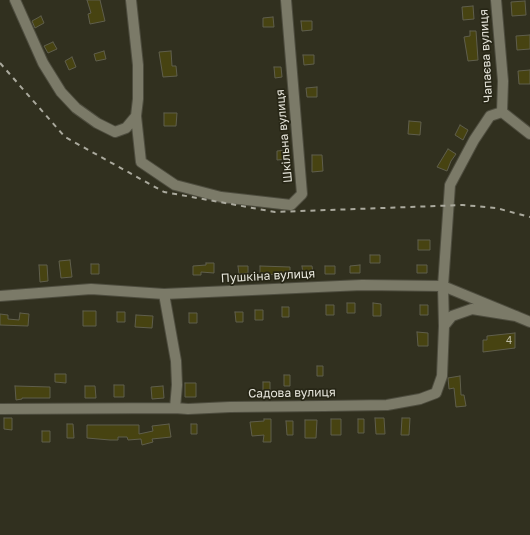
<!DOCTYPE html>
<html>
<head>
<meta charset="utf-8">
<style>
	body { margin:0 }
	canvas { display:block; background:#31301f }
</style>
</head>
<body>
<canvas width="530" height="535"></canvas>
<script>
const g = document.querySelector('canvas').getContext('2d');
g.lineJoin = 'round';
function paint(path, color) {
  g.fillStyle = color;
  g.fill(path, 'evenodd');
}
function poly(rows) {
  const path = new Path2D();
  for (const r of rows) {
    path.moveTo(r[0], r[1]);
    for (let i = 2; i < r.length; i += 2) path.lineTo(r[i], r[i + 1]);
  }
  return path;
}
function strokePath(path, color, width, dash) {
  g.strokeStyle = color;
  g.lineWidth = width;
  g.lineCap = dash ? 'butt' : 'round';
  g.setLineDash(dash || []);
  g.stroke(path);
}
function drawText(font, color, halo, rows, align = 'center') {
  g.font = font + ' "Golos Text",sans-serif';
  g.lineWidth = 3.5;
  g.setLineDash([]);
  g.textBaseline = 'middle';
  g.strokeStyle = halo;
  g.fillStyle = color;
  for (const [text, x, y, turn = 0] of rows) {
    g.save();
    g.translate(x, y);
    g.rotate((+turn || 0) * Math.PI / 180);
    g.textAlign = isNaN(turn) ? turn : align;
    if (halo) g.strokeText(text, 0, 0);
    g.fillText(text, 0, 0);
    g.restore();
  }
}
const building = poly([
	[87,0,100,0,105,21,90,24,88,14,91,13,87,0],
	[525,1,526,15,512,16,511,2,525,1],
	[473,6,474,19,463,20,462,7,473,6],
	[41,16,44,23,35,28,32,21,41,16],
	[273,17,274,27,263,27,263,18,273,17],
	[301,21,312,21,312,30,302,31,301,21],
	[470,31,476,31,478,60,468,61,464,37,470,36,470,31],
	[530,35,530,49,517,50,516,36,530,35],
	[53,42,57,49,48,53,44,46,53,42],
	[104,51,106,59,96,61,94,54,104,51],
	[171,51,172,66,176,66,177,76,163,77,159,52,171,51],
	[303,55,314,55,314,64,304,65,303,55],
	[72,57,76,67,69,70,65,61,72,57],
	[274,67,281,67,282,77,275,78,274,67],
	[530,70,530,84,519,84,518,71,530,70],
	[317,87,317,97,307,97,306,88,317,87],
	[286,112,287,123,280,123,279,113,286,112],
	[164,113,177,113,176,126,164,126,164,113],
	[409,121,421,122,420,135,408,134,409,121],
	[460,125,468,130,463,140,455,135,460,125],
	[448,149,456,154,451,161,447,171,437,167,448,149],
	[287,150,288,159,277,160,277,151,287,150],
	[312,155,322,155,323,171,312,172,312,155],
	[418,240,430,240,430,250,418,250,418,240],
	[370,255,380,255,380,263,370,263,370,255],
	[70,260,72,277,61,278,59,261,70,260],
	[206,263,214,263,214,273,201,272,201,275,193,275,193,266,206,265,206,263],
	[91,264,99,264,99,274,91,274,91,264],
	[39,265,47,265,48,281,40,282,39,265],
	[360,265,360,273,350,273,350,266,360,265],
	[417,265,427,265,427,273,417,273,417,265],
	[238,266,248,266,248,273,239,274,238,266],
	[260,266,290,267,290,275,260,274,260,266],
	[302,266,312,266,313,273,303,274,302,266],
	[325,266,335,266,335,274,325,274,325,266],
	[347,303,355,303,355,313,347,313,347,303],
	[373,303,381,304,381,316,373,316,373,303],
	[326,305,334,305,334,315,326,315,326,305],
	[420,305,428,305,428,315,420,315,420,305],
	[282,307,289,307,289,317,282,317,282,307],
	[255,310,263,310,263,320,255,320,255,310],
	[83,311,96,311,96,326,83,326,83,311],
	[117,312,125,312,125,322,117,322,117,312],
	[235,312,243,312,243,322,236,322,235,312],
	[20,313,29,314,28,326,0,325,0,314,8,315,8,319,19,320,20,313],
	[189,313,197,313,197,323,189,323,189,313],
	[136,315,153,316,152,328,135,327,136,315],
	[417,332,428,333,428,346,418,346,417,332],
	[515,333,515,348,483,352,483,340,487,340,487,336,515,333],
	[317,366,323,366,323,376,317,376,317,366],
	[55,374,66,374,66,383,55,382,55,374],
	[284,375,290,375,290,386,284,386,284,375],
	[460,376,461,395,464,395,466,406,456,407,454,388,449,389,448,378,460,376],
	[263,382,270,382,270,396,263,396,263,382],
	[185,383,196,383,196,397,185,397,185,383],
	[114,385,124,385,124,397,114,397,114,385],
	[15,386,50,387,50,398,22,398,22,399,16,400,15,386],
	[85,386,95,386,96,398,85,398,85,386],
	[163,386,164,398,152,399,151,387,163,386],
	[4,418,12,418,12,430,4,429,4,418],
	[375,418,384,418,385,434,376,434,375,418],
	[402,418,410,418,409,435,401,435,402,418],
	[264,419,271,419,271,442,263,442,264,435,252,436,250,422,264,421,264,419],
	[331,419,341,419,341,435,331,435,331,419],
	[358,419,364,419,364,433,358,433,358,419],
	[305,420,317,420,316,438,305,438,305,420],
	[286,421,293,421,293,435,287,435,286,421],
	[67,424,73,424,74,438,67,438,67,424],
	[169,424,171,437,152,439,153,442,142,445,141,439,128,440,127,437,118,437,118,440,110,440,87,438,87,425,139,425,139,434,153,431,152,426,169,424],
	[191,424,197,424,197,434,191,434,191,424],
	[42,431,50,431,50,442,42,442,42,431]
]);
const minor = poly([
	[15,0,43,63,61,92,76,108,97,123,115,132,126,128,136,116,138,99,138,65,131,0],
	[496,0,503,81,502,112,530,134],
	[136,116,141,162,175,185,221,197,291,205,302,194,286,0],
	[164,294,176,361,177,385,175,408],
	[0,296,91,289,164,294,362,285,443,286,530,322],
	[444,326,443,286,450,185,474,140,490,116,502,112],
	[0,409,175,408,188,409,230,407,324,406,387,405,420,399,436,393,442,376,444,326,452,316,472,309,516,316]
]);
const rail = poly([
	[0,63,65,137,164,192,275,212,463,205,496,208,530,217]
]);
const numberNames = [
	["4",509,341]
];
const streetNames = [
	["Чапаєва вулиця",486,56,-93],
	["Шкільна вулиця",284,136,-95],
	["Пушкіна вулиця",268,276,-3],
	["Садова вулиця",292,393,-1]
];
paint(building, '#474311');
strokePath(building, '#5f5e4c', 1);
strokePath(minor, '#4e4d3f', 12);
strokePath(minor, '#7b7a68', 10);
strokePath(rail, '#aaa99d', 2, [5, 5]);
drawText('10px', '#bebca8', null, numberNames);
drawText('12px', '#e6e5db', '#272616', streetNames);
</script>
</body>
</html>
